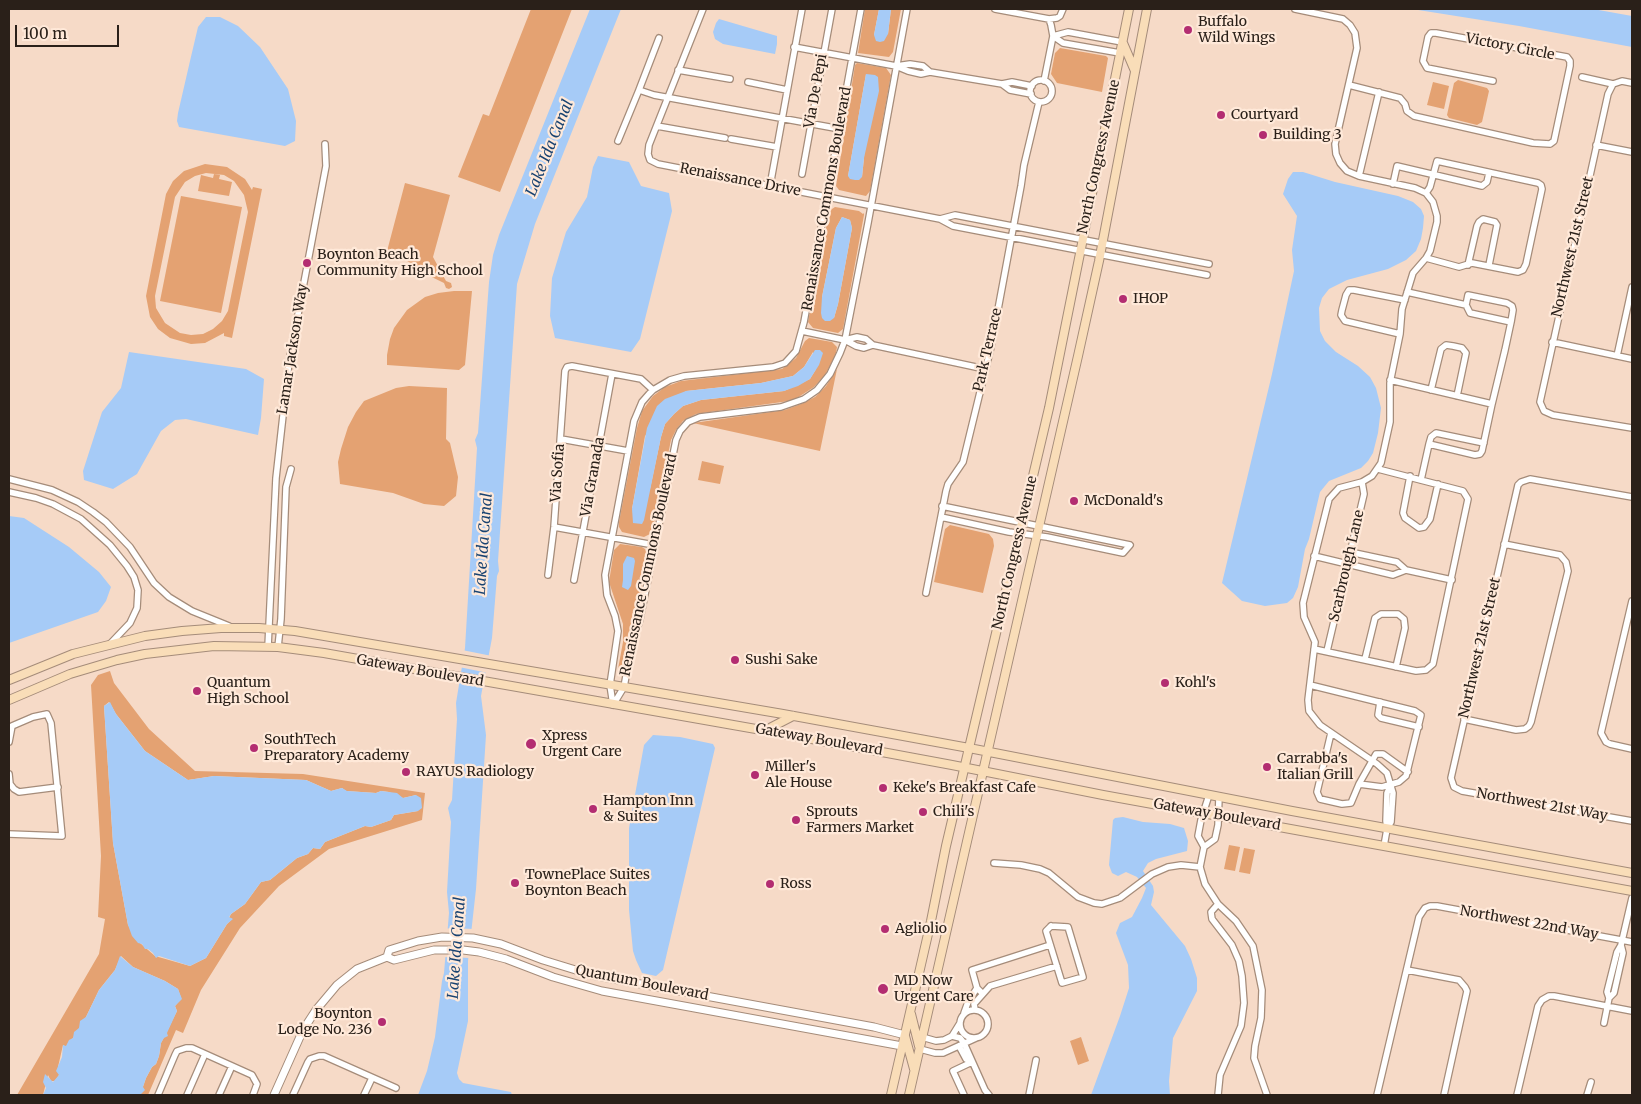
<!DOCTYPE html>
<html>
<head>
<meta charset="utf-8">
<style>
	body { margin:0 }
	#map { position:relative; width:1641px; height:1104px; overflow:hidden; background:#f6dac7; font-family:Merriweather,serif }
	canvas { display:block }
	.frame { position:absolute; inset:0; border:10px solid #2a2019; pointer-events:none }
	.scale { position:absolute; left:15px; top:25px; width:104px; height:22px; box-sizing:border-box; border:2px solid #2a2019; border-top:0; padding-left:6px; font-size:15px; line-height:18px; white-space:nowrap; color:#2a2019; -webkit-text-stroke:4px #ffe9d9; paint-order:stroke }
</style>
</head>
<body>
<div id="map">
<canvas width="1641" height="1104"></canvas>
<div class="frame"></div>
<div class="scale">100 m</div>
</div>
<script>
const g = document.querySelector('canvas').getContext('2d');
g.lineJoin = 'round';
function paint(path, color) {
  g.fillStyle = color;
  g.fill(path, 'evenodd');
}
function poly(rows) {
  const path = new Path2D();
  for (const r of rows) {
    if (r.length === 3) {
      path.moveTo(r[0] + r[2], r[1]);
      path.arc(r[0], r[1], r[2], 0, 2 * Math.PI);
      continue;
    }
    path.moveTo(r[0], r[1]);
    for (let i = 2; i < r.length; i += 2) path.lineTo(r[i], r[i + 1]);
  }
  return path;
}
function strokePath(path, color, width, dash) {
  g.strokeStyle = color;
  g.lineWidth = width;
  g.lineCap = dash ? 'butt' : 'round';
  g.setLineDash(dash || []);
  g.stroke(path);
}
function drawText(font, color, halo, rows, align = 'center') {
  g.font = font + ' Merriweather,serif';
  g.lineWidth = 4.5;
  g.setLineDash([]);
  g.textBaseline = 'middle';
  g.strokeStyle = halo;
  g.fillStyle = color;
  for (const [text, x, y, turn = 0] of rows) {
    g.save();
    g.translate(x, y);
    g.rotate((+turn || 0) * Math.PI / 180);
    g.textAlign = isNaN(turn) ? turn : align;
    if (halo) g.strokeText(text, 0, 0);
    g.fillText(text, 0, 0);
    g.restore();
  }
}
const green = poly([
	[531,9,572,9,500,192,458,177,483,114,489,116],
	[865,9,879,9,874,35,888,34,891,9,901,9,893,52,889,57,858,53],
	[1060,48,1106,56,1108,58,1102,92,1057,83,1051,74,1055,53],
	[857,63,886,68,891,75,870,191,866,196,839,190,836,186,855,65],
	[866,74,864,158,862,177,848,176],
	[1458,80,1487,88,1489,91,1482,122,1477,125,1449,118,1447,115,1454,83],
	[1433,82,1449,86,1444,109,1427,105],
	[205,164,227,167,245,179,252,190,253,187,262,189,232,338,224,336,224,333,205,343,191,344,170,338,158,329,150,317,146,296,166,194,173,181,184,171],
	[206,173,224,175,234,181,244,195,248,212,228,311,222,321,213,329,203,334,191,335,180,333,165,323,156,308,155,296,175,197,185,182,195,176],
	[214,174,220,175,219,179,232,182,229,196,198,191,201,175,213,178],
	[405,183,450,195,433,257,446,281,451,283,452,287,449,289,446,288,444,283,407,265,410,262,386,255],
	[181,196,242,207,221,313,160,301],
	[830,207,832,209,835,207,859,211,863,214,864,213,864,215,843,329,838,333,813,328,808,322],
	[842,217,850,220,852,228,838,304,834,318,822,297,836,228],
	[454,291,472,291,465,365,459,370,387,365,387,355,390,339,394,328,407,310,425,297,438,293],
	[809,338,832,342,837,347,836,353,831,364,825,375,814,387,797,398,789,401,696,414,683,421,676,430,671,440,652,533,644,537,622,532,619,527,619,522,637,428,642,411,653,396,665,387,681,381,782,369,796,358,805,341],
	[813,352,816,369,810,379,784,391,701,400,683,406,674,414,665,424,661,437,650,489,632,509,645,436,686,391,761,383,793,376,804,367],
	[837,369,820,451,693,423,785,410,801,404,815,397,826,386],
	[409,386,447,388,446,439,450,443,458,477,456,496,444,506,424,504,393,493,340,484,338,462,341,449,348,427,356,412,364,401,396,388],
	[702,461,724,466,720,484,698,480],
	[950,525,989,534,993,539,994,546,983,593,934,582,945,529],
	[620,544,642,547,645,549,648,556,635,621,627,641,621,671,618,669,623,642,623,624,609,582,614,550],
	[110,671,114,683,149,729,195,771,303,774,425,793,422,820,329,849,279,886,240,928,201,990,183,1033,176,1030,148,1095,140,1095,146,1078,152,1067,156,1064,159,1056,161,1043,177,1011,175,1006,181,998,178,989,165,981,133,967,121,956,115,970,99,990,86,1017,73,1038,66,1047,63,1045,58,1067,59,1075,55,1081,51,1081,48,1075,43,1095,17,1095,99,954,105,919,98,917,101,856,91,685,98,675],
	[109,702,116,714,145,751,188,780,214,776,306,780,331,791,342,788,346,791,376,793,381,791,389,792,403,798,416,795,418,811,394,815,391,820,371,827,365,826,325,842,320,849,313,848,308,854,297,858,270,880,261,882,245,904,231,914,229,918,232,919,227,924,206,958,190,966,155,956,140,943,128,925,113,843,104,706],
	[1229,845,1240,847,1235,871,1224,869],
	[1244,848,1255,850,1250,874,1239,872],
	[1081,1037,1089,1061,1078,1065,1070,1041]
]);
const water = poly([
	[590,9,621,9,535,224,517,284,498,561,499,571,497,576,492,638,481,696,486,735,476,889,468,961,468,1021,457,1073,459,1079,463,1083,511,1092,512,1095,418,1095,427,1071,435,1037,442,981,444,973,449,913,447,892,451,822,448,808,452,800,457,719,456,703,465,648,477,448,475,440,478,433,489,282,493,255,499,235],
	[879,9,891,9,888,34,884,41,880,42,876,41,874,35],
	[1412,9,1593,9,1632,16,1632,47,1519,26],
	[206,17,220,17,238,26,260,47,288,89,296,121,295,141,285,146,179,127,177,121,178,113,190,61,198,27],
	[719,19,777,36,777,44,775,54,723,44,715,39,713,32,716,23],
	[866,74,875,75,878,77,879,91,864,158,862,177,859,180,855,180,850,179,848,176],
	[598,156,629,162,641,186,669,193,672,211,640,339,631,352,555,338,550,316,552,278,566,232,587,197,593,167],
	[1293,172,1303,172,1335,182,1398,196,1413,202,1421,209,1424,216,1423,228,1421,239,1416,251,1406,260,1388,269,1347,280,1329,289,1322,298,1319,308,1320,331,1325,341,1336,352,1358,366,1370,377,1376,388,1381,408,1378,433,1373,453,1368,461,1361,468,1329,481,1320,492,1309,539,1305,549,1298,587,1293,598,1287,603,1265,606,1242,601,1222,583,1272,374,1294,271,1292,250,1297,216,1283,194,1288,179],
	[842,217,850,220,852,228,838,304,834,318,830,321,825,321,822,318,821,313,822,297,836,228],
	[815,350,820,350,823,353,819,365,810,379,798,386,784,391,701,400,683,406,674,414,665,424,661,437,644,520,642,524,633,523,632,509,647,428,657,406,665,399,686,391,761,383,793,376,804,367],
	[129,352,246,369,264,379,261,418,258,435,186,419,175,420,161,431,137,474,113,489,84,480,83,471,102,412,121,388],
	[9,516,24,518,69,547,99,572,111,587,106,601,98,612,9,643],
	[627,556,634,558,635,561,631,586,628,590,622,587,623,580,623,564],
	[110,702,116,714,145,751,188,780,214,776,306,780,331,791,342,788,347,791,376,793,381,791,397,793,403,798,416,795,421,798,422,808,418,811,394,815,391,820,371,827,365,826,325,842,320,849,313,848,308,854,297,858,270,880,261,882,245,904,231,914,229,917,233,919,227,924,206,958,190,966,159,956,156,958,153,953,148,949,145,949,142,944,138,943,132,936,128,925,113,843,104,706],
	[653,735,680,737,713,744,715,748,663,970,656,976,642,973,636,960,633,951,629,910,629,828,644,745],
	[1123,817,1143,822,1170,824,1184,828,1188,841,1187,851,1156,859,1148,863,1143,871,1153,886,1154,892,1151,905,1185,946,1191,959,1197,978,1197,991,1173,1038,1169,1081,1170,1095,1091,1095,1120,1016,1129,988,1128,965,1116,933,1120,923,1132,917,1142,898,1146,888,1137,877,1126,872,1118,876,1112,873,1109,865,1113,820,1115,818],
	[120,956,133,967,165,981,178,989,182,999,175,1006,177,1011,167,1033,168,1036,164,1038,161,1043,159,1056,156,1064,152,1067,146,1078,143,1087,145,1090,140,1095,43,1095,46,1088,43,1082,45,1074,53,1082,59,1075,56,1071,62,1057,63,1045,66,1046,69,1040,73,1038,74,1032,79,1028,80,1021,86,1017,99,990,115,970]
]);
const pier = poly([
	[462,650,492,656,488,673,459,667],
	[452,928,473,929,471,958,443,957,444,929]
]);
const minor = poly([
	[703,9,649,145,648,154,650,160,658,164,940,219,953,226,1207,275],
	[995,9,1049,19,1057,18,1060,16,1063,9],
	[1295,9,1343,19,1350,25,1355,33,1357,48,1335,144,1336,154,1340,163,1347,171,1359,176,1415,188,1426,193,1433,202,1437,216,1437,222,1430,251,1426,258,1413,273,1402,309,1400,334,1390,383,1390,422,1381,463,1372,476,1362,482,1339,488,1329,499,1303,603,1304,617,1315,642,1308,700,1309,711,1320,725,1377,764,1387,773,1393,793,1391,822,1387,829,1384,846],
	[1053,36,1068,32,1122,42],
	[1053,36,1063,43,1120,53],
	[794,47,896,66,908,71,921,74,930,72],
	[896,66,910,64,923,66,930,72,1002,84,1010,90,1031,94],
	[678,70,730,79],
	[1582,77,1613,84],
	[1041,91,11],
	[1044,81,1053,36,1051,25,1049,19],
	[748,82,787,90],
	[1002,84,1012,82,1032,86],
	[1613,84,1608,94,1540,402,1544,411,1553,415,1632,428],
	[1613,84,1622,81,1632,83],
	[1349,85,1400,98,1405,104,1407,111,1414,116,1533,143,1550,144,1554,141,1570,66,1570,61,1567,57,1436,33,1431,33,1428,37,1423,61,1427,68,1493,81],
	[639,90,659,38],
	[657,126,725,138],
	[731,139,777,147],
	[618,141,639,90,654,95,840,129],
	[1596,145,1632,152],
	[802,174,832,9],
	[1359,176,1379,92],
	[1393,184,1397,166,1482,186,1487,182,1489,173],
	[770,186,802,9],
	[1426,193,1430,187,1437,161,1538,183,1541,185,1542,189,1526,264,1523,270,1518,272,1472,263,1459,267,1426,258],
	[940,219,955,215,1209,264],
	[1468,265,1477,226,1479,222,1483,219,1495,222,1497,225,1489,265],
	[1407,292,1466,305],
	[802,331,845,340,856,346,864,348,873,345],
	[1400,334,1345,321,1341,315,1342,310,1346,295,1349,290,1354,290,1405,300],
	[845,340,857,337,866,339,873,345,985,369],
	[1552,342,1632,359],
	[1617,356,1632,287],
	[1390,380,1492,404],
	[1431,390,1441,349,1446,345,1453,346,1462,348,1466,353,1457,396],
	[561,439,628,451],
	[1429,444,1475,455,1480,454,1482,451,1492,404,1505,350,1511,322,1513,310,1512,306,1507,303,1468,295,1466,305,1470,313,1511,322],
	[1410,476,1403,513,1405,518,1419,528,1424,527,1430,519,1438,484],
	[9,479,52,490,78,502,93,512,106,522,130,547,154,583,169,597,192,611,229,626],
	[1421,480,1429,444,1431,437,1436,433,1484,443],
	[9,492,36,498,53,504,81,519,110,545,127,566,134,577,138,590,137,608,130,623,110,644],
	[1632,497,1530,479,1521,482,1518,485,1451,778,1454,787,1462,791,1632,821],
	[941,517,1009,532,1047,537,1123,553,1130,545,942,506],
	[554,527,654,545],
	[1350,552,1397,562,1406,570,1452,580],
	[1314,556,1393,575,1406,570],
	[548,575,554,527,565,371,567,367,572,366,641,379,653,390],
	[574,580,612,374],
	[926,593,946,491,948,484,963,462,991,347,1021,186,1024,165,1039,102],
	[1632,601,1601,733,1606,742,1610,744,1632,749],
	[268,647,276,478,289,362,326,166,325,144],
	[278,647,281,619,286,487,291,469],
	[1314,649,1416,671,1426,670,1433,664,1468,499,1463,491,1378,469],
	[1327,651,1364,494,1362,482],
	[1365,659,1375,618,1381,614,1398,614,1404,619,1405,628,1396,667],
	[1310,685,1415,711,1421,715,1406,776,1399,782,1382,787,1359,784],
	[1380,702,1378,715,1381,718,1419,727],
	[613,705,610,685,618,631,615,616,607,595,605,575,634,421,642,402,649,394,653,390,670,380,684,376,773,367,785,363,796,351,804,322,861,9],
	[613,705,624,687,630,654,640,619,676,440,680,431,688,422,700,417,781,407,804,399,817,390,830,374,840,353,845,340,868,223,907,9],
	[1464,719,1516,730,1525,729,1529,726,1531,722,1568,571,1566,562,1560,555,1504,544],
	[1331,733,1317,792,1320,799,1342,804,1351,803,1359,784,1376,754,1383,754,1408,772],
	[9,742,12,726,33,717,47,714,51,723,62,836,9,834],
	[9,774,10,784,14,789,19,792,58,787],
	[1209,795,1201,820,1198,836,1204,847,1200,867,1205,884,1218,904,1211,912,1212,919,1232,945,1239,961,1242,976,1244,1003,1241,1026,1220,1075,1218,1095],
	[1387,829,1386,821,1387,793,1391,784],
	[1204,847,1215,839,1218,825,1219,797],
	[994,863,1021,865,1040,869,1049,873,1078,897,1094,903,1102,904,1120,898,1152,874,1168,867,1181,865,1200,867],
	[1218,904,1236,921,1253,946,1262,990,1261,1018,1255,1046,1254,1058,1267,1095],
	[1051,926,1068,927,1083,977,1062,983,1046,931,1051,926],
	[1407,970,1459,980,1465,987,1467,991,1444,1095],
	[982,993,977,988,972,970,1050,945],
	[1609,998,1607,992,1617,952,1621,945],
	[975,1009,974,1004,990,986,1057,966],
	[974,1024,14],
	[964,1013,968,1002,977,988],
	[1604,1023,1609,998,1614,993,1623,953,1621,945,1632,898],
	[952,1036,960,1038,964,1043,985,1090,989,1095],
	[922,1037,936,1041,944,1040,952,1036,960,1023],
	[959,1046,966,1059,972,1062],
	[920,1049,935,1053,943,1053,976,1038],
	[158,1095,175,1055,177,1051,186,1048,192,1048,252,1075,257,1084,253,1095],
	[187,1095,205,1054],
	[219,1095,232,1066],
	[293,1095,308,1062,310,1059,319,1056,324,1056,396,1088],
	[364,1095,372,1078],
	[964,1095,953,1071,972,1062],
	[1029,1095,1036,1060],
	[1377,1095,1419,917,1425,908,1430,906,1437,906,1632,942],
	[1517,1095,1538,1006,1542,1000,1549,996,1554,996,1632,1011],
	[1587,1095,1591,1082]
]);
const tertiary = poly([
	[387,957,389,950,418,941,442,937,473,938,501,944,543,960,592,975,874,1027,905,1035],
	[274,1095,303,1030,316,1010,337,985,357,969,387,957,394,960,434,950,463,950,479,952,506,959,553,977,602,991,902,1046]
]);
const secondary = poly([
	[1123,43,1135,71],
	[9,680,73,654,145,636,182,631,221,628,259,628,295,631,783,714,969,748,1292,811,1632,873],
	[9,700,70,674,117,660,145,654,214,646,278,647,324,653,790,735,952,765,1103,795,1632,891],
	[764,731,793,716],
	[911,1014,919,1046],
	[905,1036,914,1069],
	[891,1095,931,921,946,846,969,748,1049,408,1129,9],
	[909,1095,1078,356,1099,261,1147,9]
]);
const markers = [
	[1188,30,5,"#b32d71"],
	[1221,115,5,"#b32d71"],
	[1263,135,5,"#b32d71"],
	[307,263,5,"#b32d71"],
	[1123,299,5,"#b32d71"],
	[1074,501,5,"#b32d71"],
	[735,660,5,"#b32d71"],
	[1165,683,5,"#b32d71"],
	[197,691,5,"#b32d71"],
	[531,744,6,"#b32d71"],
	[254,748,5,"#b32d71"],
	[1267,767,5,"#b32d71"],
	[406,772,5,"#b32d71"],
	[755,775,5,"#b32d71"],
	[883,788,5,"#b32d71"],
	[593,809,5,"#b32d71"],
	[923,812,5,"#b32d71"],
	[796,820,5,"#b32d71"],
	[515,883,5,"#b32d71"],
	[770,884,5,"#b32d71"],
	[885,929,5,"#b32d71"],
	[883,989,6,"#b32d71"],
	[382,1022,5,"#b32d71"]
];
const poiNames = [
	["Buffalo",1198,22],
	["Wild Wings",1198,38],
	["Courtyard",1231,115],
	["Building 3",1273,135],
	["Boynton Beach",317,255],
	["Community High School",317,271],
	["IHOP",1133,299],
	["McDonald's",1084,501],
	["Sushi Sake",745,660],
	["Quantum",207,683],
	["High School",207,699],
	["Kohl's",1175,683],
	["Xpress",542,736],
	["Urgent Care",542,752],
	["SouthTech",264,740],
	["Preparatory Academy",264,756],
	["Carrabba's",1277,759],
	["Italian Grill",1277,775],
	["Miller's",765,767],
	["Ale House",765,783],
	["RAYUS Radiology",416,772],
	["Keke's Breakfast Cafe",893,788],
	["Hampton Inn",603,801],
	["& Suites",603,817],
	["Sprouts",806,812],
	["Farmers Market",806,828],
	["Chili's",933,812],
	["TownePlace Suites",525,875],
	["Boynton Beach",525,891],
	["Ross",780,884],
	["Agliolio",895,929],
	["MD Now",894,981],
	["Urgent Care",894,997],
	["Boynton",372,1014,"right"],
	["Lodge No. 236",372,1030,"right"]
];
const streetNames = [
	["Victory Circle",1510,47,11],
	["Via De Pepi",816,91,-80],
	["North Congress Avenue",1099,157,-78],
	["Renaissance Drive",740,180,11],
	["Renaissance Commons Boulevard",827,199,-80],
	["Northwest 21st Street",1573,247,-77],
	["Lamar Jackson Way",293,349,-81],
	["Park Terrace",988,350,-77],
	["Via Sofia",558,473,-86],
	["Via Granada",593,477,-80],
	["North Congress Avenue",1015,553,-77],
	["Renaissance Commons Boulevard",649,565,-78],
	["Scarbrough Lane",1347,566,-77],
	["Northwest 21st Street",1480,648,-77],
	["Gateway Boulevard",420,671,10],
	["Gateway Boulevard",819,740,10],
	["Northwest 21st Way",1542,805,10],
	["Gateway Boulevard",1217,815,10],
	["Northwest 22nd Way",1529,923,10],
	["Quantum Boulevard",642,983,11]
];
const waterNames = [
	["Lake Ida Canal",550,148,-68],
	["Lake Ida Canal",484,544,-86],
	["Lake Ida Canal",457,948,-86]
];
paint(green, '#e4a272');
paint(water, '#a6cbf7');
paint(pier, '#f6dac7');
strokePath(minor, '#a58c7a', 8);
strokePath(tertiary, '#a58c7a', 9);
strokePath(secondary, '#a58c7a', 10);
strokePath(minor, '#fff', 5.5);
strokePath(tertiary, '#fff', 7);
strokePath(secondary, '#f9ddb8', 8);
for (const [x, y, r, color] of markers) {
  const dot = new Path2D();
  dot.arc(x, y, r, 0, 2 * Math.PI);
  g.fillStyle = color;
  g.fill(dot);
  strokePath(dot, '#ffe9d9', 2);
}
drawText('14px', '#2a2019', '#ffe9d9', poiNames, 'left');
drawText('14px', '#2a2019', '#ffe9d9', streetNames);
drawText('italic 15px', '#194371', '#ffe9d9', waterNames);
</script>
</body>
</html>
